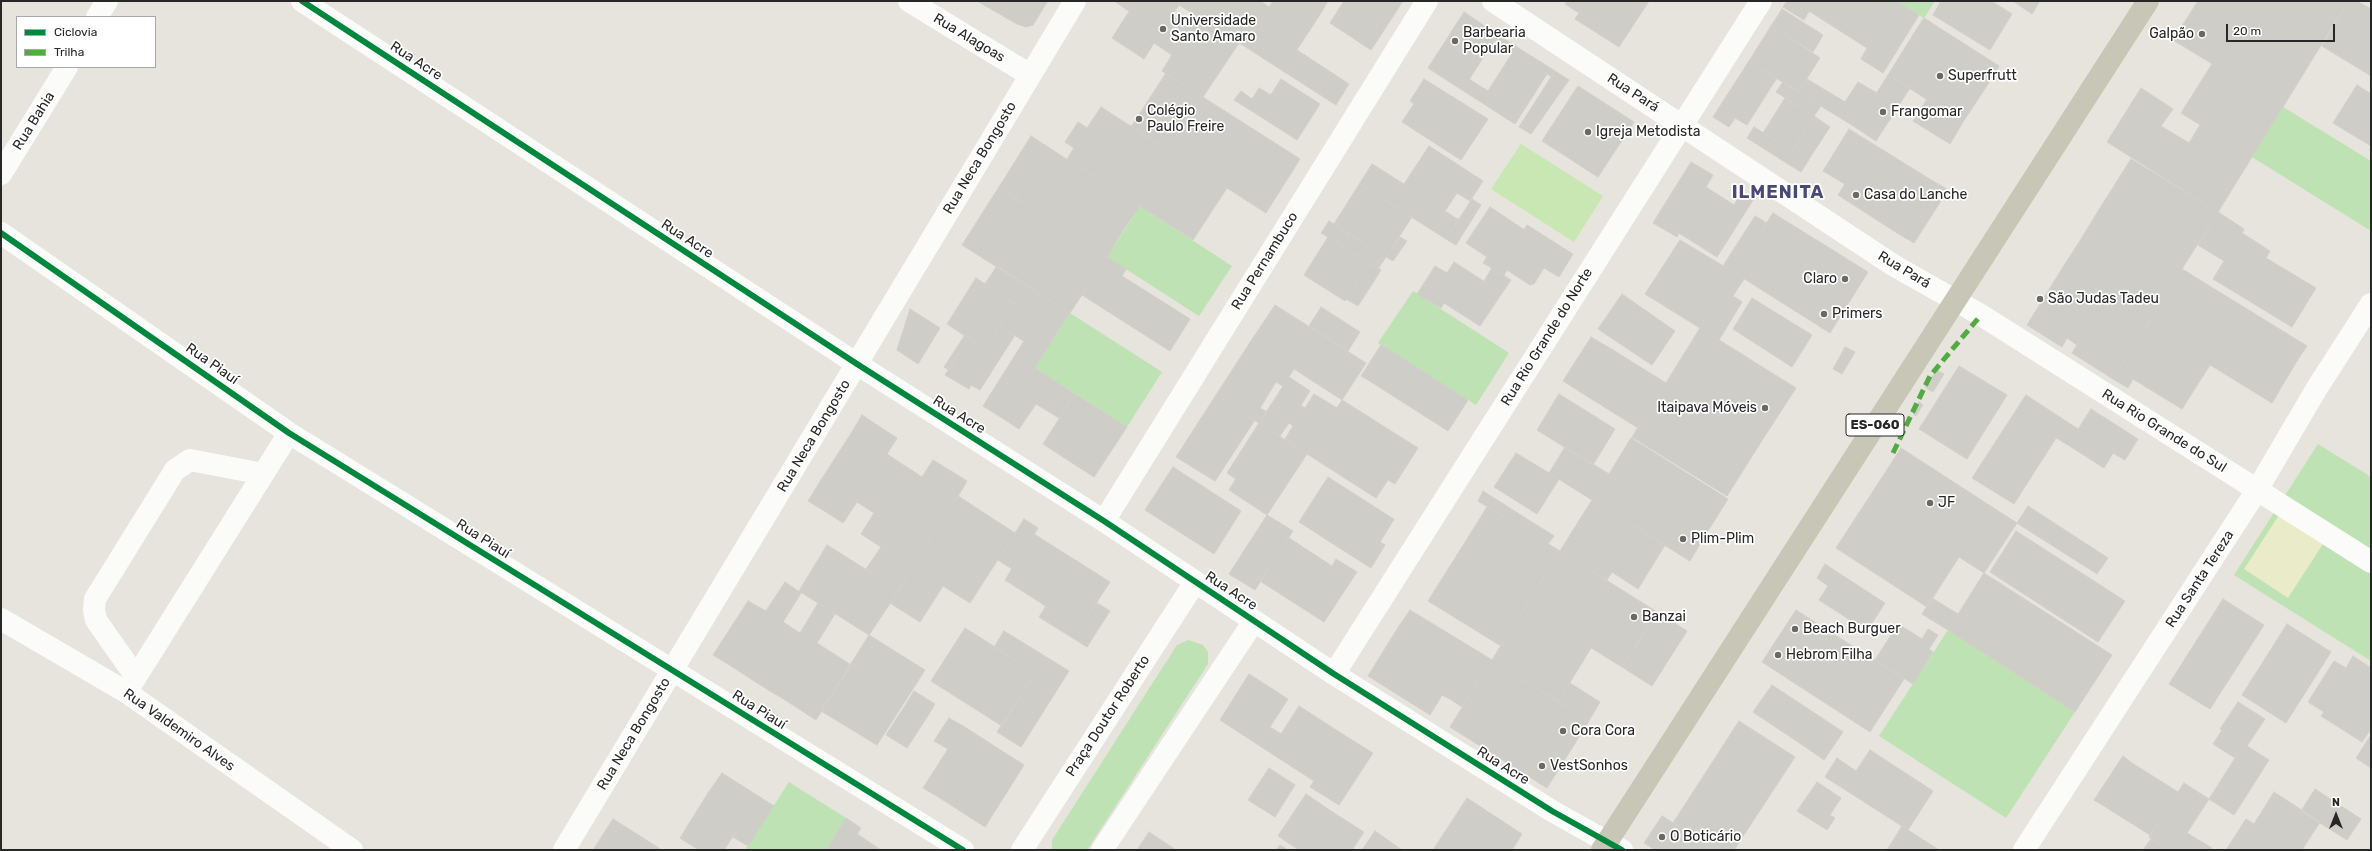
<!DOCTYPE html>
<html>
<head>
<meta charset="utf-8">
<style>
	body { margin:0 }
	#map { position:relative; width:2372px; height:851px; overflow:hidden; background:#e6e4dc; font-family:Rubik,sans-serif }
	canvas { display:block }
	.frame { position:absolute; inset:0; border:2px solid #272727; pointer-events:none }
	.legend { position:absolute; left:16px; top:16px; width:140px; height:52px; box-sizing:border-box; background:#fff; border:1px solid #a9a9a9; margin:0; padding:5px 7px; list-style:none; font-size:12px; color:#272727 }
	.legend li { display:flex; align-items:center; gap:8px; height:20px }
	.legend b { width:20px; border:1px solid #a9a9a9 }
	.north { position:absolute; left:2316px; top:795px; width:40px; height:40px; -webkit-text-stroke:3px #fff; paint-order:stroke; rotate:0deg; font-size:11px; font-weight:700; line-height:16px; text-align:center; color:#272727 }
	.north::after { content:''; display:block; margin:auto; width:14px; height:18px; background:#272727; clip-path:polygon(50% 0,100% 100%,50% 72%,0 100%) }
	.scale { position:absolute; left:2226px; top:24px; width:109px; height:18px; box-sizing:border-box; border:2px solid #272727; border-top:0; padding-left:5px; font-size:12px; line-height:14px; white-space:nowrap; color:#272727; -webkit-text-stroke:3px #fff; paint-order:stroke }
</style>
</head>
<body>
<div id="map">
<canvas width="2372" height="851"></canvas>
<div class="frame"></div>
<ul class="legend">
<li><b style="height:5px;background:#00873e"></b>Ciclovia</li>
<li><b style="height:5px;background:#53aa44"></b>Trilha</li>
</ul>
<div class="north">N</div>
<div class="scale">20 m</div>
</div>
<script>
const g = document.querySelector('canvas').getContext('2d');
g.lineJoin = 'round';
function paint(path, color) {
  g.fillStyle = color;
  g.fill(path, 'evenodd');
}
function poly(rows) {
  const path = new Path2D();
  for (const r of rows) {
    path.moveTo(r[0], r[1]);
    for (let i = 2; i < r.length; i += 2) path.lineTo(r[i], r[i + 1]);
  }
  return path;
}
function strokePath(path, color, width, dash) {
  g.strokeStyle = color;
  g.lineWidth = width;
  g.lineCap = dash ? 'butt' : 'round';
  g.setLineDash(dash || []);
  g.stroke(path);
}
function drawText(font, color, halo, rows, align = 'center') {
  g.font = font + ' Rubik,sans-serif';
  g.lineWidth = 3.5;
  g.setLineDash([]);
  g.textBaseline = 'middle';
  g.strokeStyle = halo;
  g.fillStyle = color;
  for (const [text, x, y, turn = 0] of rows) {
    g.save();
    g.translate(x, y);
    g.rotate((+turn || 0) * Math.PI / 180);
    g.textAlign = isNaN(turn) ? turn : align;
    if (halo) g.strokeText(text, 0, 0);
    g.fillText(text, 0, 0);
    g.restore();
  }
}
const green = poly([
	[1896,1,1935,1,1924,18],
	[2283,107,2371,161,2371,231,2252,157],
	[1140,206,1232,266,1199,316,1107,257],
	[1413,291,1509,353,1476,405,1378,343],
	[1070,313,1162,372,1127,427,1035,368],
	[2318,444,2371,477,2371,661,2234,575],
	[1948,630,2075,712,2006,818,1879,736],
	[1188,640,1203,645,1208,652,1208,664,1087,850,1052,850,1052,840,1177,645],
	[789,782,846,818,826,850,745,850]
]);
const sand = poly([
	[2279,515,2323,544,2288,598,2244,569]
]);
const pitch = poly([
	[1521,144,1603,196,1574,242,1491,189]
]);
const building = poly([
	[977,1,1034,1,1044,7,1033,25,1026,27,1017,24,977,1],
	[1034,1,1048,1,1044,7,1034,1],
	[1114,1,1136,1,1129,11,1114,1],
	[1136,1,1173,1,1179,5,1172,15,1190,27,1197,17,1239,43,1203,97,1162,71,1172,55,1154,43,1144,59,1112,38,1136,1],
	[1173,1,1245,1,1265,14,1244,46,1173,1],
	[1245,1,1260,1,1269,7,1265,14,1245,1],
	[1273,1,1295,1,1319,16,1283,71,1244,46,1273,1],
	[1295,1,1328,1,1319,16,1295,1],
	[1344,1,1403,1,1371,50,1330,23,1344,1],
	[1567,1,1587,1,1579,13,1565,4,1567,1],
	[1587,1,1649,1,1619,47,1575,19,1587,1],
	[1787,1,1863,1,1886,15,1896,1,1919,15,1883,73,1861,59,1867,48,1809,11,1804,20,1783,7,1787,1],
	[1863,1,1895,1,1886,15,1863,1],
	[1941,1,1991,1,2012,14,1990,50,1933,15,1941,1],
	[2013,1,2040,1,2032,14,2013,1],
	[2198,1,2305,1,2336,21,2283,107,2173,40,2198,1],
	[2305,1,2349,1,2336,21,2305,1],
	[2349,1,2357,1,2371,9,2371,76,2322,46,2349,1],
	[1782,9,1823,35,1813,52,1771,26,1782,9],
	[1464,12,1498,35,1462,90,1428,68,1464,12],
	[1924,18,1999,66,1992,78,1916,30,1924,18],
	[1771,26,1776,29,1754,64,1749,61,1771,26],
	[1776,29,1820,58,1798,92,1754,64,1776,29],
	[1916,30,1992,78,1963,122,1888,75,1916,30],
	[1498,35,1555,71,1552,77,1494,40,1498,35],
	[1297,50,1349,84,1336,105,1283,71,1297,50],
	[1513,52,1547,74,1515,124,1462,90,1469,79,1488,91,1513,52],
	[1749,61,1777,78,1747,125,1735,118,1729,127,1713,117,1749,61],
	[2212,64,2283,107,2252,157,2181,113,2212,64],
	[1555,71,1569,80,1531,134,1519,127,1555,71],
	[1166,73,1209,101,1174,154,1131,127,1166,73],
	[1888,75,1910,88,1876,141,1855,127,1888,75],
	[1281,79,1320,104,1297,140,1258,115,1281,79],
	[1424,79,1488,119,1461,160,1402,122,1414,104,1410,101,1424,79],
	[1807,79,1845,102,1858,82,1877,93,1855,127,1798,92,1807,79],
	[1783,82,1821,106,1814,116,1776,92,1783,82],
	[2357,85,2371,94,2371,146,2333,123,2357,85],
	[1578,86,1634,122,1598,177,1542,141,1578,86],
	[1259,88,1271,95,1258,115,1234,100,1241,91,1252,99,1259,88],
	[2141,88,2173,109,2161,126,2189,143,2200,125,2252,157,2218,212,2107,142,2141,88],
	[1785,98,1814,116,1792,151,1763,133,1785,98],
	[1927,99,1963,122,1950,144,1913,121,1927,99],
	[1209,101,1300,159,1266,213,1174,154,1209,101],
	[1101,107,1174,154,1140,206,1067,159,1074,148,1065,142,1078,122,1087,128,1101,107],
	[1814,116,1830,127,1813,153,1797,144,1814,116],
	[1754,127,1792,151,1785,162,1747,138,1754,127],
	[1849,129,1928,178,1894,231,1838,195,1845,184,1823,171,1849,129],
	[1031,136,1048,147,1033,171,1016,160,1031,136],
	[1797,144,1813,153,1801,172,1785,162,1797,144],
	[1429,146,1483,181,1470,201,1457,193,1445,211,1459,220,1446,239,1391,204,1429,146],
	[1048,147,1057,153,1042,177,1033,171,1048,147],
	[1057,153,1140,206,1124,229,1042,177,1057,153],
	[1174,154,1227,188,1193,240,1140,206,1174,154],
	[2131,159,2218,212,2182,269,2095,216,2131,159],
	[1016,160,1033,171,1015,198,999,187,1016,160],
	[1691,162,1713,175,1706,187,1734,205,1741,193,1753,200,1717,257,1679,233,1677,237,1653,223,1691,162],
	[1372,164,1404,184,1391,204,1360,183,1372,164],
	[1033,171,1042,177,1025,204,1015,198,1033,171],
	[1042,177,1124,229,1107,257,1025,204,1042,177],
	[1928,178,1948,190,1914,243,1894,231,1928,178],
	[1360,183,1364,186,1338,227,1334,224,1360,183],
	[1364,186,1412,217,1386,257,1338,227,1364,186],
	[999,187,1107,257,1070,313,962,245,999,187],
	[1472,199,1481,205,1456,245,1446,239,1472,199],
	[1490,207,1535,237,1526,250,1547,263,1534,284,1530,285,1507,270,1504,275,1483,263,1487,257,1466,243,1490,207],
	[2218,212,2244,229,2242,233,2270,251,2266,258,2316,288,2292,327,2213,279,2224,261,2198,245,2218,212],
	[1773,213,1868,272,1830,333,1735,273,1773,213],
	[1755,216,1767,223,1735,273,1723,266,1755,216],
	[2095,216,2182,269,2165,297,2078,244,2095,216],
	[1329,221,1350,234,1342,246,1321,233,1329,221],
	[1527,225,1573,254,1559,277,1544,268,1547,263,1526,250,1535,237,1524,230,1527,225],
	[1350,234,1386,257,1378,269,1342,246,1350,234],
	[1328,237,1369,263,1345,301,1304,275,1328,237],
	[1400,237,1407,241,1393,261,1386,257,1400,237],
	[1680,240,1735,273,1700,328,1645,294,1680,240],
	[2078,244,2165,297,2150,320,2063,267,2078,244],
	[1107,257,1126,269,1122,276,1190,319,1170,351,1082,295,1107,257],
	[1454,262,1502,293,1480,326,1444,303,1441,308,1417,294,1435,266,1447,273,1454,262],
	[1369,263,1381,270,1358,306,1346,299,1369,263],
	[997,266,1070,313,1058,331,985,284,997,266],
	[2063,267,2150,320,2145,329,2120,314,2106,338,2130,353,2113,379,2072,353,2077,345,2067,338,2062,347,2027,325,2063,267],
	[1492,268,1511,280,1502,293,1484,281,1492,268],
	[2182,269,2307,346,2300,356,2176,279,2182,269],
	[1735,273,1744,279,1733,296,1742,302,1719,340,1700,328,1735,273],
	[976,278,1014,303,985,349,947,324,976,278],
	[2176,279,2300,356,2282,386,2157,309,2176,279],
	[1622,294,1675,331,1652,365,1598,329,1622,294],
	[1752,298,1812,335,1792,367,1733,329,1752,298],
	[1014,303,1058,331,1044,354,1000,326,1014,303],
	[1275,305,1366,363,1342,400,1251,341,1275,305],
	[1321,307,1360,332,1348,351,1309,326,1321,307],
	[910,309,940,328,918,364,897,350,910,309],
	[2157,309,2282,386,2272,403,2147,326,2157,309],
	[2120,314,2145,329,2130,353,2106,338,2120,314],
	[1000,326,1015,335,980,390,971,385,969,389,945,375,969,338,985,349,1000,326],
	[2147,326,2210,365,2182,409,2133,379,2128,388,2113,379,2147,326],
	[1700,328,1796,388,1761,442,1666,383,1700,328],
	[965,335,969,338,949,370,944,367,965,335],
	[1591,337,1613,350,1585,395,1563,381,1591,337],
	[1024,341,1044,354,1002,418,983,406,1024,341],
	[1251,341,1294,369,1283,386,1276,382,1260,408,1267,412,1259,423,1216,395,1251,341],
	[1381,345,1388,349,1368,380,1361,376,1381,345],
	[1845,347,1855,352,1842,374,1833,369,1845,347],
	[1388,349,1468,400,1448,431,1368,380,1388,349],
	[1613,350,1666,383,1638,428,1585,395,1613,350],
	[1959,366,2007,395,1967,459,1919,429,1959,366],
	[1035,368,1075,394,1059,418,1036,404,1019,429,1002,418,1035,368],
	[1937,370,1944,374,1933,392,1925,387,1937,370],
	[1289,377,1310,391,1301,405,1305,408,1314,394,1337,408,1307,454,1285,439,1293,426,1289,423,1280,436,1259,423,1289,377],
	[1666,383,1761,442,1727,496,1632,437,1666,383],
	[1075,394,1127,427,1094,477,1043,444,1075,394],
	[1559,394,1615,429,1593,465,1537,430,1559,394],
	[1216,395,1255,420,1215,481,1176,457,1216,395],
	[2026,395,2078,429,2068,445,2056,438,2014,504,1972,478,2026,395],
	[1342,400,1418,448,1395,484,1388,480,1376,498,1307,454,1342,400],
	[1919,402,1923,405,1916,416,1913,414,1919,402],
	[2091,409,2138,439,2125,460,2113,453,2104,468,2068,445,2091,409],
	[862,415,880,427,869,443,852,432,862,415],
	[1259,423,1307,454,1267,515,1229,490,1236,479,1227,473,1259,423],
	[880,427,897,438,887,454,869,443,880,427],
	[852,432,869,443,839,490,821,480,852,432],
	[1631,438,1728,499,1706,534,1609,474,1631,438],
	[869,443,887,454,857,502,839,490,869,443],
	[1565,447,1609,474,1592,500,1549,473,1565,447],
	[1901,448,1992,507,1959,557,1868,499,1901,448],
	[1516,453,1559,479,1537,514,1494,487,1516,453],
	[887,454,905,466,874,513,857,502,887,454],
	[933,460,951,471,940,487,922,477,933,460],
	[905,466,922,477,892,524,874,513,905,466],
	[1173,467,1241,511,1214,554,1145,510,1173,467],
	[951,471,967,481,957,498,940,487,951,471],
	[1609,474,1706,534,1690,561,1592,500,1609,474],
	[922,477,940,487,909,535,892,524,922,477],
	[1328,477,1392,518,1363,563,1299,522,1328,477],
	[821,480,839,490,826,512,808,501,821,480],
	[940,487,957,498,926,546,909,535,940,487],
	[839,490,857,502,843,523,826,512,839,490],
	[1483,491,1554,536,1548,544,1478,501,1483,491],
	[958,496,1015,533,970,603,913,567,958,496],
	[1868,499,1959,557,1927,607,1836,548,1868,499],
	[1592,500,1665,545,1638,589,1612,572,1607,580,1560,551,1592,500],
	[2028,506,2108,558,2097,574,2017,523,2028,506],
	[1487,507,1560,551,1529,601,1457,555,1487,507],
	[1992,507,2017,523,1984,573,1959,557,1992,507],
	[874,513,892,524,878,545,861,534,874,513],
	[1267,515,1293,531,1255,590,1229,574,1267,515],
	[1392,518,1394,519,1380,542,1385,545,1371,568,1363,563,1392,518],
	[1024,519,1038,528,1012,569,998,560,1024,519],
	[892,524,909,535,896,556,878,545,892,524],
	[2016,531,2125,601,2098,642,1990,572,2016,531],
	[1034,534,1110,582,1080,628,1005,580,1034,534],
	[909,535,926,546,913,567,896,556,909,535],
	[1289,538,1332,566,1336,559,1357,572,1324,622,1260,581,1289,538],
	[827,545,899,590,869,635,799,591,827,545],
	[881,547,913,567,899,590,866,569,881,547],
	[1560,551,1657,612,1640,640,1543,579,1560,551],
	[1457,555,1529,601,1501,646,1428,601,1457,555],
	[1825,564,1837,572,1828,586,1817,578,1825,564],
	[913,567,943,586,920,622,890,603,913,567],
	[1837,572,1885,603,1867,631,1819,600,1837,572],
	[1984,573,2112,655,2075,712,1948,630,1984,573],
	[1543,579,1640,640,1622,667,1525,607,1543,579],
	[785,582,801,593,783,622,766,611,785,582],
	[1932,598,1958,614,1948,630,1922,614,1932,598],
	[2223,599,2264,625,2210,709,2169,684,2223,599],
	[748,601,766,611,731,666,713,655,748,601],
	[818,603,835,614,817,643,800,633,818,603],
	[1097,603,1110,611,1087,647,1039,617,1046,606,1080,628,1097,603],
	[1525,607,1591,648,1558,702,1492,660,1525,607],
	[1410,610,1479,652,1450,699,1442,695,1430,715,1419,708,1450,657,1399,626,1410,610],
	[1796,610,1904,679,1870,732,1762,662,1796,610],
	[766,611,783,622,748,677,731,666,766,611],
	[1657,612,1687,631,1652,686,1622,667,1657,612],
	[783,622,800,633,765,688,748,677,783,622],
	[1898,624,1922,639,1928,629,1938,635,1929,649,1933,652,1913,684,1875,660,1898,624],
	[2287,624,2331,652,2286,723,2242,695,2287,624],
	[1399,626,1450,657,1419,708,1368,676,1399,626],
	[965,628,1036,673,1002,726,931,681,965,628],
	[1004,631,1069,671,1021,747,997,732,1036,673,994,647,1004,631],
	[800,633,817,643,782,698,765,688,800,633],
	[869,635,925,670,877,745,821,711,869,635],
	[817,643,834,654,799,709,782,698,817,643],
	[1479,652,1492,660,1462,707,1450,699,1479,652],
	[834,654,851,665,816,720,799,709,834,654],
	[2353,656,2371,668,2371,729,2362,742,2321,716,2324,712,2308,702,2334,661,2346,668,2353,656],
	[1492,660,1589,721,1547,788,1450,727,1492,660],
	[1249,674,1288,699,1270,727,1275,730,1263,748,1220,720,1249,674],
	[1570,683,1600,702,1589,721,1558,702,1570,683],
	[1772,685,1822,718,1804,746,1753,712,1772,685],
	[914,691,935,704,929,714,908,701,914,691],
	[908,701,929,714,907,748,886,735,908,701],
	[2238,702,2265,719,2247,746,2220,729,2238,702],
	[1299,706,1344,735,1314,781,1263,748,1275,730,1281,734,1299,706],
	[949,718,963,726,948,749,934,741,949,718],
	[1822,718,1843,732,1824,760,1804,746,1822,718],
	[1739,721,1795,757,1734,850,1714,850,1673,823,1739,721],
	[963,726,1024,765,985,827,940,798,964,759,948,749,963,726],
	[2222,730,2244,744,2235,758,2213,744,2222,730],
	[1344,735,1373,753,1339,805,1310,787,1344,735],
	[2371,735,2371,768,2356,758,2371,735],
	[2244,744,2269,760,2234,815,2209,799,2244,744],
	[948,749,964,759,940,798,923,788,948,749],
	[1870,750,1933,791,1908,830,1844,789,1870,750],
	[2123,756,2132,763,2104,806,2094,800,2123,756],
	[1837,758,1856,771,1844,789,1825,777,1837,758],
	[2132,763,2178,792,2150,835,2104,806,2132,763],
	[1269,768,1295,785,1275,817,1248,800,1269,768],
	[722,773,774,806,748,846,733,837,746,817,708,793,722,773],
	[1817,782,1841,798,1830,815,1835,818,1827,830,1797,811,1817,782],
	[2184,783,2209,799,2176,850,2169,850,2149,837,2184,783],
	[2315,789,2361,819,2347,840,2301,811,2315,789],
	[2274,792,2320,822,2302,850,2226,850,2246,819,2254,824,2274,792],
	[708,793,746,817,724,850,699,850,680,838,708,793],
	[1306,794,1337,815,1313,850,1299,850,1278,836,1306,794],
	[1467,798,1522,834,1512,850,1433,850,1467,798],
	[1337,815,1364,832,1352,850,1313,850,1337,815],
	[1662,816,1673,823,1714,850,1655,850,1644,843,1662,816],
	[846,818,861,828,847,850,826,850,846,818],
	[613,819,662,850,593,850,613,819],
	[1902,826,1908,830,1939,850,1887,850,1902,826],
	[1375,831,1402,850,1362,850,1375,831],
	[1149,832,1176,850,1137,850,1149,832],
	[2187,833,2212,848,2211,850,2176,850,2187,833],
	[857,834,881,850,847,850,857,834],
	[2151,839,2169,850,2143,850,2151,839],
	[1280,845,1288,850,1276,850,1280,845]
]);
const minor = poly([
	[302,1,857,364,1104,521,1334,674,1552,811,1622,850],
	[909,1,1030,75],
	[1493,1,1893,265,1981,315,2371,562],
	[97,17,107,1],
	[1,174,67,67],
	[1,233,289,433,963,850],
	[1104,521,1427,1],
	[1,619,126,692,352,850],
	[1334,674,1761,1],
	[136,677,96,620,94,610,95,599,175,470,190,460,263,474],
	[129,688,289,433],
	[564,850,1075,1],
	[1022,850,1195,582],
	[1102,850,1254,621],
	[2024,850,2257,490,2317,388,2371,304]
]);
const major = poly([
	[1602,850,2148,1]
]);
const quiet = poly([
	[1893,453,1930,376,1981,315]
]);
const cycleway = poly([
	[302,1,857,364,1104,521,1334,674,1552,811,1622,850],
	[1,233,289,433,963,850]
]);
const markers = [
	[1163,29,4,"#6a6966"],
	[2202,34,4,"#6a6966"],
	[1455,41,4,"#6a6966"],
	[1940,76,4,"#6a6966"],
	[1883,112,4,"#6a6966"],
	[1139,119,4,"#6a6966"],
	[1588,132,4,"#6a6966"],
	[1856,195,4,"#6a6966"],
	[1845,279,4,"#6a6966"],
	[2040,299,4,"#6a6966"],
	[1824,314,4,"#6a6966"],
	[1765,408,4,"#6a6966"],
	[1930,503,4,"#6a6966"],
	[1683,539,4,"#6a6966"],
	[1634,617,4,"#6a6966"],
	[1795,629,4,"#6a6966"],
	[1778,655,4,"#6a6966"],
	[1563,731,4,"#6a6966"],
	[1542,766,4,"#6a6966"],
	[1662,837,4,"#6a6966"]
];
const shields = [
	[1875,425,58]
];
const shieldNames = [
	["ES-060",1875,425]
];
const poiNames = [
	["Universidade",1171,21],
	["Santo Amaro",1171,37],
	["Barbearia",1463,33],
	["Popular",1463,49],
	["Galpão",2194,34,"right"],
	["Superfrutt",1948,76],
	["Colégio",1147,111],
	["Paulo Freire",1147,127],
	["Frangomar",1891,112],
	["Igreja Metodista",1596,132],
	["Casa do Lanche",1864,195],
	["Claro",1837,279,"right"],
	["São Judas Tadeu",2048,299],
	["Primers",1832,314],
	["Itaipava Móveis",1757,408,"right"],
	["JF",1938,503],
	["Plim-Plim",1691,539],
	["Banzai",1642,617],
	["Beach Burguer",1803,629],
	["Hebrom Filha",1786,655],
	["Cora Cora",1571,731],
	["VestSonhos",1550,766],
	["O Boticário",1670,837]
];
const streetNames = [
	["Rua Alagoas",969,38,31],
	["Rua Acre",416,61,33],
	["Rua Pará",1633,93,33],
	["Rua Bahia",34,121,-58],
	["Rua Neca Bongosto",980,158,-59],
	["Rua Acre",687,239,33],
	["Rua Pernambuco",1265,261,-58],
	["Rua Pará",1904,270,31],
	["Rua Rio Grande do Norte",1547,337,-58],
	["Rua Piauí",212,364,35],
	["Rua Acre",959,415,32],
	["Rua Rio Grande do Sul",2164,431,32],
	["Rua Neca Bongosto",814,436,-59],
	["Rua Piauí",483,539,32],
	["Rua Santa Tereza",2200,579,-57],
	["Rua Acre",1231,591,33],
	["Rua Piauí",759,710,32],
	["Praça Doutor Roberto",1108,716,-57],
	["Rua Valdemiro Alves",179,730,35],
	["Rua Neca Bongosto",634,734,-59],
	["Rua Acre",1503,766,32]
];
const districtNames = [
	["ILMENITA",1778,193]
];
paint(green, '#bee2b4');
paint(sand, '#eaebc9');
paint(pitch, '#c8e7b2');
paint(building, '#cfcdc7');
strokePath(building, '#d1cfc8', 1);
strokePath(minor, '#fbfbfa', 22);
strokePath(major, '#c8c7b7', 22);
strokePath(quiet, '#53aa44', 5, [10, 5]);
strokePath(cycleway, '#00873e', 6);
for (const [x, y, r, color] of markers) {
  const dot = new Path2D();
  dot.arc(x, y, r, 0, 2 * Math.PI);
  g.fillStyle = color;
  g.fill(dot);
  strokePath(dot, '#fff', 1.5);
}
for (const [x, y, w] of shields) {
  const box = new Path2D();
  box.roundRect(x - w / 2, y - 11, w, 22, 3);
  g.fillStyle = '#fff';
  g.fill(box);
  strokePath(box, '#272727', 1);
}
drawText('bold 13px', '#272727', null, shieldNames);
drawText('14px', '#272727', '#fff', poiNames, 'left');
drawText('14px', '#272727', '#fff', streetNames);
g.letterSpacing = '1px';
drawText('bold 18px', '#4a4876', '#fff', districtNames);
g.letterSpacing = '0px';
</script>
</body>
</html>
